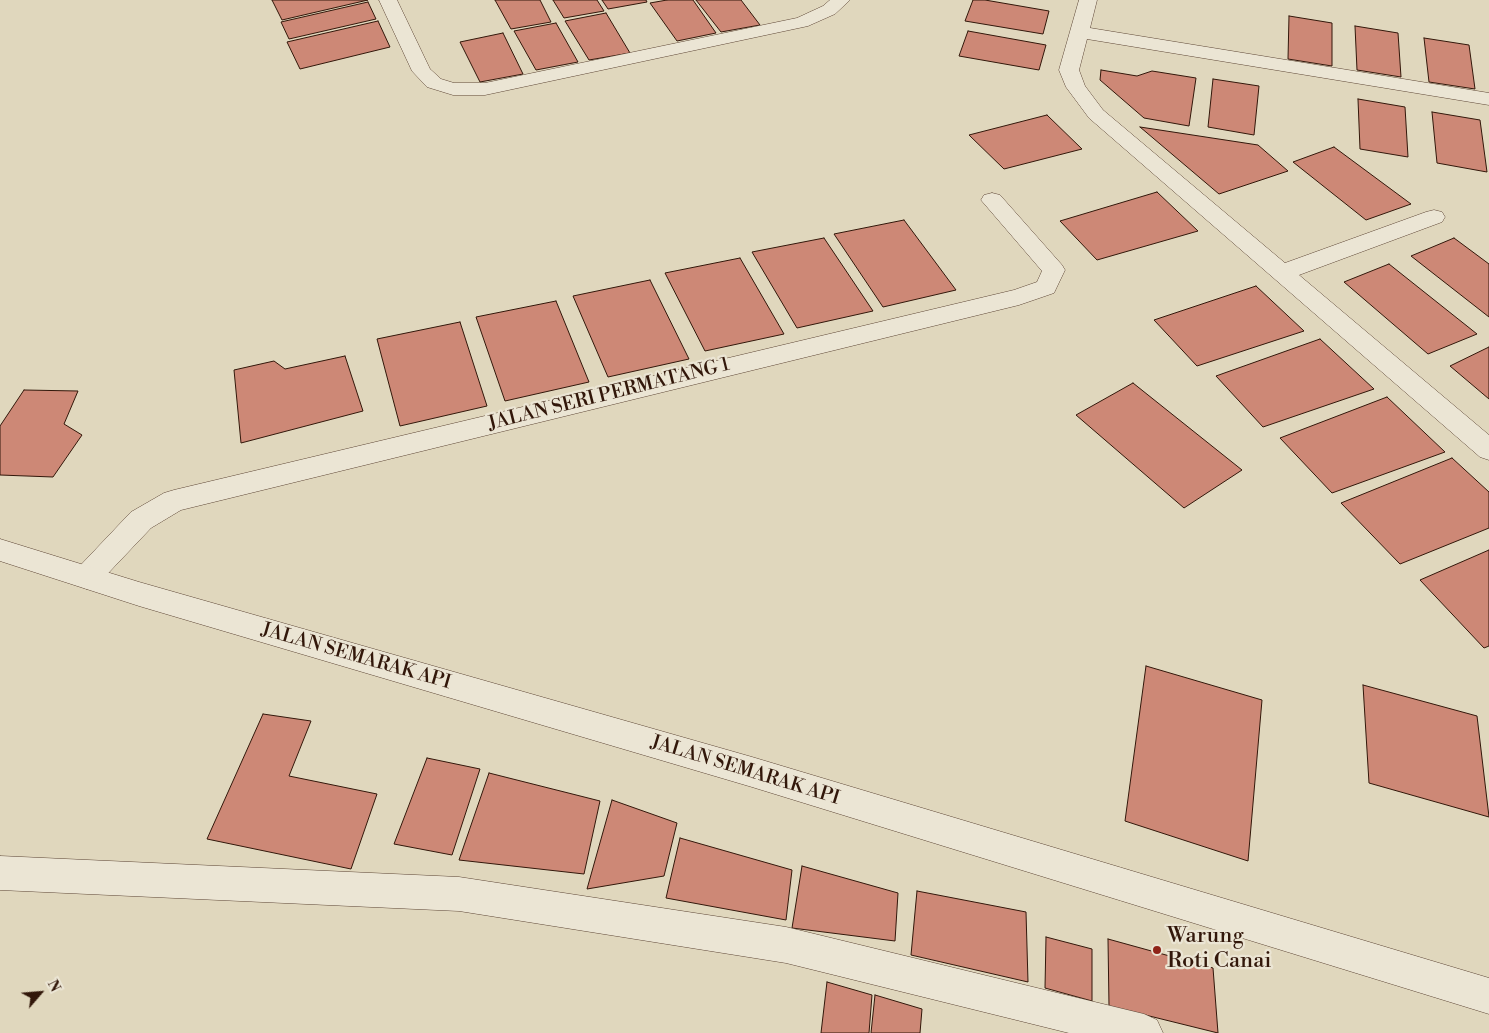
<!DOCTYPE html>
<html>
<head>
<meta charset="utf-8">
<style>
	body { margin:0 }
	#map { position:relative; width:1489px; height:1033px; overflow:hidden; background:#e0d7bd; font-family:"Libre Bodoni",serif }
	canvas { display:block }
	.north { position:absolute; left:15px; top:968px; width:50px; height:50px; -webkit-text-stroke:4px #ebe5d4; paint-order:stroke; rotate:63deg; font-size:14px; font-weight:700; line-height:20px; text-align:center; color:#32170a }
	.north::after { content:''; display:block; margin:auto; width:18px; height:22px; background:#32170a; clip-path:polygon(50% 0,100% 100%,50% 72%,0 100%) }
</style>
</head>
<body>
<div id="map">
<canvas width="1489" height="1033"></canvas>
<div class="north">N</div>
</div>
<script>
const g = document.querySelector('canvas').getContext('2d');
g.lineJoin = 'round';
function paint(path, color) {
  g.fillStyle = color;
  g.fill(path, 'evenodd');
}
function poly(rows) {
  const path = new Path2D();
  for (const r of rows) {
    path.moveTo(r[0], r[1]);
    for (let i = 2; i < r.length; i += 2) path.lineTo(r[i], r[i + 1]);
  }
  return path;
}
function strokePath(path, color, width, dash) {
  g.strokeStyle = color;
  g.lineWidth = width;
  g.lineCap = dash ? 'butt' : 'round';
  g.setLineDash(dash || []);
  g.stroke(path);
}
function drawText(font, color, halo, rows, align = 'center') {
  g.font = font + ' "Libre Bodoni",serif';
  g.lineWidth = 4.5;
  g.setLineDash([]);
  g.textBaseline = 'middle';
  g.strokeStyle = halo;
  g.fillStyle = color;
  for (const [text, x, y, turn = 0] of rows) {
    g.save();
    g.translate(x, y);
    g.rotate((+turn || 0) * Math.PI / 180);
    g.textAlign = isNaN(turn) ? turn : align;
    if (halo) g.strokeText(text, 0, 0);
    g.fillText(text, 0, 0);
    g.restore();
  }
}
const building = poly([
	[272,0,368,0,282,20,272,0],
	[495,0,540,0,551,22,511,29,495,0],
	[553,0,597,0,604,11,564,18,553,0],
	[602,0,646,0,647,2,608,9,602,0],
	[667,0,693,0,716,33,677,41,650,3,667,0],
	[696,0,741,0,760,25,721,32,696,0],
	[973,0,985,0,1049,11,1043,34,965,21,973,0],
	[368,2,376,19,289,39,281,22,368,2],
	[606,13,630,53,589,60,565,21,606,13],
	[1289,16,1332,23,1332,66,1288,59,1289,16],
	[378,21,390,47,300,69,287,42,378,21],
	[556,23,578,62,536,70,514,31,556,23],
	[1355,26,1398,33,1401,77,1357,70,1355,26],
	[968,31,1046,45,1039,70,959,56,968,31],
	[503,33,523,74,480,82,460,42,503,33],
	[1424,38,1469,45,1475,89,1429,82,1424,38],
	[1101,70,1137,76,1152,71,1196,78,1189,126,1144,118,1100,80,1101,70],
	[1213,79,1259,86,1254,135,1208,127,1213,79],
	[1358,99,1405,107,1408,157,1360,149,1358,99],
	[1432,112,1480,120,1487,172,1437,163,1432,112],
	[1047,115,1082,149,1004,169,969,135,1047,115],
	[1140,127,1258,145,1288,171,1219,194,1140,127],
	[1334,147,1411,204,1366,220,1293,162,1334,147],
	[1157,192,1198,231,1097,260,1060,221,1157,192],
	[904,220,956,290,883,307,834,234,904,220],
	[824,238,873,311,797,328,752,252,824,238],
	[1454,238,1489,264,1489,317,1411,256,1454,238],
	[740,258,784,334,705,351,665,273,740,258],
	[1389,264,1477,334,1428,354,1344,282,1389,264],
	[650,280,689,359,608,377,573,296,650,280],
	[1256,286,1304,331,1197,366,1154,320,1256,286],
	[556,301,589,382,505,401,476,317,556,301],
	[460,322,487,406,400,426,377,339,460,322],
	[1320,339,1374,389,1263,427,1216,376,1320,339],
	[1489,347,1489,399,1450,366,1489,347],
	[345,356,363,411,241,443,234,370,274,361,285,369,345,356],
	[1133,383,1242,470,1184,508,1076,415,1133,383],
	[24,390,78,391,64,424,82,435,53,477,0,475,0,426,24,390],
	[1387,397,1445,452,1332,493,1280,438,1387,397],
	[1452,458,1489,492,1489,528,1400,564,1341,503,1452,458],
	[1489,550,1489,646,1484,648,1420,580,1489,550],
	[1146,666,1262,700,1248,861,1125,821,1146,666],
	[1363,685,1477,716,1489,817,1369,783,1363,685],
	[263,714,311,721,289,776,377,794,351,869,207,839,263,714],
	[427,758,480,769,452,855,394,844,427,758],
	[489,773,600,801,584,874,459,860,489,773],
	[612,800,677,823,664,876,587,889,612,800],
	[680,838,792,870,786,920,666,898,680,838],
	[802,866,898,893,895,941,792,928,802,866],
	[917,891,1026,912,1028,982,911,955,917,891],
	[1046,937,1092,949,1092,1001,1045,988,1046,937],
	[1108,939,1213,968,1218,1033,1109,1006,1108,939],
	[827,982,872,995,869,1033,821,1033,827,982],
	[875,995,922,1009,920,1033,871,1033,875,995]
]);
const minor = poly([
	[379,0,397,0,430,69,441,79,454,83,485,83,797,18,823,6,830,0,850,0,835,14,808,26,485,95,453,95,427,87,412,71,379,0],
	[1079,0,1097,0,1090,28,1489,93,1489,105,1087,39,1079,70,1085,86,1103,110,1285,263,1426,212,1434,210,1442,212,1445,217,1442,222,1299,275,1489,435,1489,460,1480,457,1089,118,1066,87,1059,70,1079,0],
	[992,193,1000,195,1062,265,1065,270,1054,293,1019,305,181,510,151,528,97,585,87,589,77,585,73,577,77,569,131,512,164,493,174,490,1014,290,1037,282,1042,271,981,200,984,195,992,193],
	[0,856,459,877,786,927,1144,1014,1157,1020,1163,1033,1069,1033,786,963,459,911,0,890,0,856]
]);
const tertiary = poly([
	[0,539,139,582,752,757,1489,978,1489,1014,752,787,139,606,0,561,0,539]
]);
const markers = [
	[1157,950,5,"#8f2418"]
];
const streetNames = [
	["JALAN SERI PERMATANG 1",609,395,-14],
	["JALAN SEMARAK API",356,657,16],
	["JALAN SEMARAK API",745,771,17]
];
const nearPoinames = [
	["Warung",1167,937],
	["Roti Canai",1167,962]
];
paint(building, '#cd8876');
strokePath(building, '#32170a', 1);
strokePath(minor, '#5e4737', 1);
strokePath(tertiary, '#5e4737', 1);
paint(minor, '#ebe5d4');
paint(tertiary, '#ebe5d4');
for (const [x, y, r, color] of markers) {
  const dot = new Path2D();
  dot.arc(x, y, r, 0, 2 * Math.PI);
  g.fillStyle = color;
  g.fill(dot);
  strokePath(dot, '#ebe5d4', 2);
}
drawText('19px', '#32170a', '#ebe5d4', streetNames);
drawText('22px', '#32170a', '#ebe5d4', nearPoinames, 'left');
</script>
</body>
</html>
